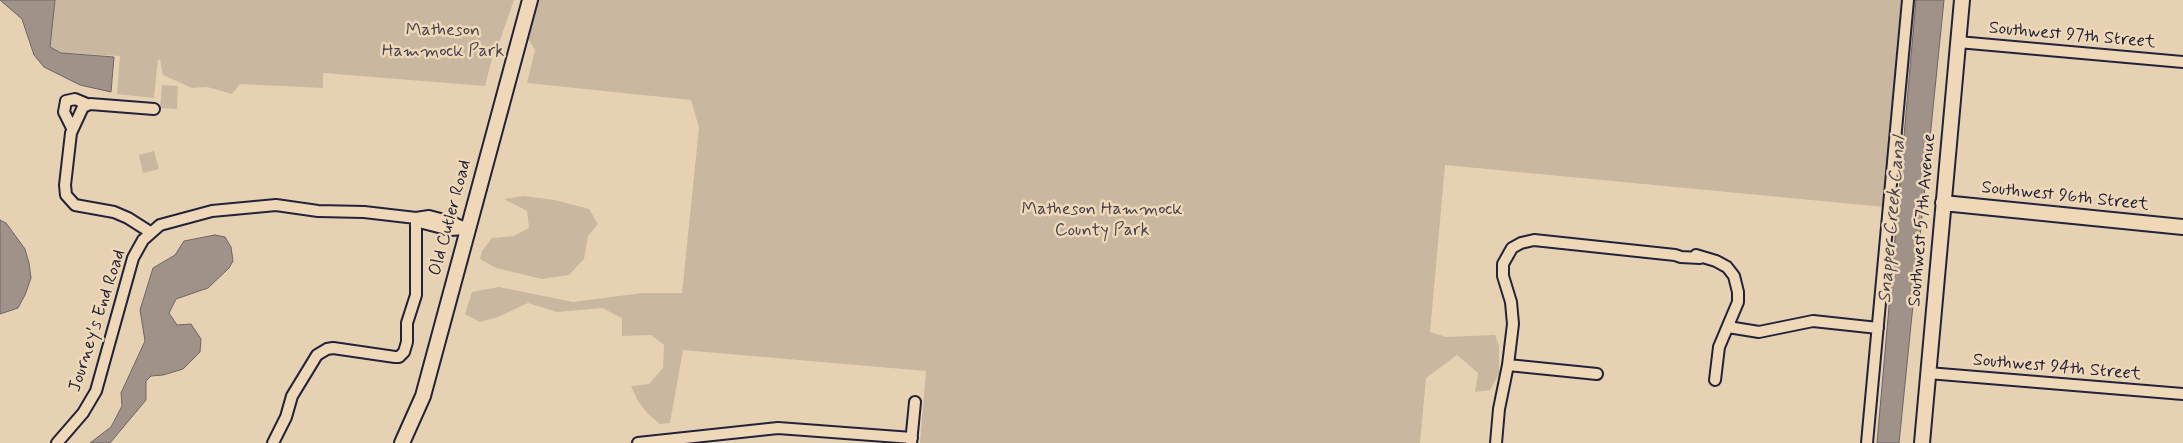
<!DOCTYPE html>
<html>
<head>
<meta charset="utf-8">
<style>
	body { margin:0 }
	canvas { display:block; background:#e6d1b2 }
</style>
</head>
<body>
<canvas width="2183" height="443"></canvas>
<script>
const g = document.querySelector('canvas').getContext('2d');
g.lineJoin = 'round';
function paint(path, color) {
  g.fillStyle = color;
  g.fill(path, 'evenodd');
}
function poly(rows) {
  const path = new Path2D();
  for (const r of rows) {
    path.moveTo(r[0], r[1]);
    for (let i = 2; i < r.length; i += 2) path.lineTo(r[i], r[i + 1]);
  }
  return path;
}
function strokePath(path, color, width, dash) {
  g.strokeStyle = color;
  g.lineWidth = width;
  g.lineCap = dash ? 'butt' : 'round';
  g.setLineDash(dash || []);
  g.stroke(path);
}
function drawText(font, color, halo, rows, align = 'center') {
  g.font = font + ' Mynerve,sans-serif';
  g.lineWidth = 5;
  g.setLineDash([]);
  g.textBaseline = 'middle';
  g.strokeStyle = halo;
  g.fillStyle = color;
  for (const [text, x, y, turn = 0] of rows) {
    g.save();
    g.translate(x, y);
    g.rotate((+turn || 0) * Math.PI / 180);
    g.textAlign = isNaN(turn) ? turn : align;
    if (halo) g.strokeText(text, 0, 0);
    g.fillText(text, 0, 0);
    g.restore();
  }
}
const green = poly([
	[55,0,514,0,498,46,495,47,485,86,323,73,323,88,240,84,232,94,207,87,192,88,163,75,160,60,158,59,154,98,117,94,120,56,61,53,50,47],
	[537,0,1916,0,1895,208,1445,165,1430,332,1446,337,1495,335,1499,346,1499,374,1490,390,1475,392,1478,373,1457,355,1426,378,1420,443,920,443,926,371,683,350,670,423,660,424,648,414,638,401,631,386,649,384,663,368,664,345,651,335,622,336,622,318,602,308,557,312,528,303,498,317,480,322,465,314,472,292,499,287,573,302,642,293,682,293,699,128,691,100,527,83,535,50,526,35],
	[162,85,178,86,177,109,160,108],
	[154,151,159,169,143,173,139,155],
	[523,196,555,200,589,209,598,224,588,236,584,259,569,275,542,279,496,268,480,259,482,251,492,238,514,236,529,228,527,211,504,199]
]);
const water = poly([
	[0,0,55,0,50,47,61,53,114,57,111,92,80,85,44,67,34,55,22,19,0,0],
	[1916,0,1944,0,1899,443,1877,443,1916,0],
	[0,220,6,223,25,249,29,263,31,278,25,295,18,308,0,314,0,220],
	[215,235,225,237,231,247,233,261,229,268,208,288,176,299,169,313,177,325,191,324,201,339,200,352,183,369,163,375,151,376,146,381,146,400,110,443,90,443,111,427,122,406,121,393,145,341,140,310,153,268,175,255,184,241,215,235]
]);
const street = poly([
	[1958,42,2183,62],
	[72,128,64,112,66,101,75,99,87,104],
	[416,218,423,223,450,230,465,229],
	[150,232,128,218,114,212,75,205,66,195,65,185,71,133,83,107,90,104,154,109],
	[1696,255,1716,261,1727,267,1734,276,1738,292,1738,302,1719,347,1715,380],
	[1728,327,1759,332,1813,321,1878,328],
	[1508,365,1597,374],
	[1928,373,2183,394],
	[57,443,83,413,96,391,133,258,143,240,160,225,212,211,276,205,318,211,364,212,416,218,429,216,452,222,467,229],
	[273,443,286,417,292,396,317,355,327,349,333,348,395,357,399,357,404,352,407,342,407,323,416,295,416,218],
	[638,443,778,428,912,438],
	[911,443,915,402],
	[1496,443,1499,409,1508,365,1513,324,1511,302,1503,276,1503,264,1512,248,1521,243,1534,240,1675,255,1681,257,1700,258],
	[1867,443,1908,0]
]);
const secondary = poly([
	[1943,203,2183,227],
	[402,443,423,396,530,0],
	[1922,443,1962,0]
]);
const parkNames = [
	["Matheson",443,31],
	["Hammock Park",443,52],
	["Matheson Hammock",1102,210],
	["County Park",1102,231]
];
const streetNames = [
	["Southwest 97th Street",2072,36,5],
	["Southwest 96th Street",2065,197,6],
	["Old Cutler Road",451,218,-75],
	["Southwest 57th Avenue",1923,220,-85],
	["Journey's End Road",98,321,-72],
	["Southwest 94th Street",2057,368,5]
];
const waterNames = [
	["Snapper Creek Canal",1893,220,-85]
];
paint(green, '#c9b7a0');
paint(water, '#a09288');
strokePath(water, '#6e6569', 1);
strokePath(street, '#22223b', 14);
strokePath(secondary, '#22223b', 18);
strokePath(street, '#eed8b7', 10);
strokePath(secondary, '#eed8b7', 14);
drawText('18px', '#43404f', '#eed8b7', parkNames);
drawText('18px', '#22223b', '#eed8b7', streetNames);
drawText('italic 19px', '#484452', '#eed8b7', waterNames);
</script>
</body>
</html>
